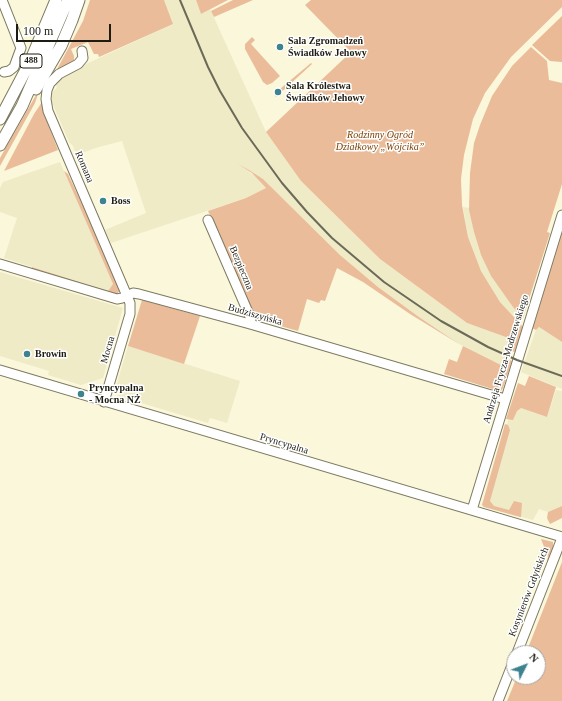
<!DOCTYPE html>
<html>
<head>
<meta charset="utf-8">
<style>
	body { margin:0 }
	#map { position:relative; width:562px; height:701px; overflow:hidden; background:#faf7da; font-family:Georgia,serif }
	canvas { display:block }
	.north { position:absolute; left:506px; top:645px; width:40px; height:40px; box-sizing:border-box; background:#fff; border:1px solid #a5a4a0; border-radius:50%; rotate:48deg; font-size:11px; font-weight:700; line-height:16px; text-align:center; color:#1d1c12 }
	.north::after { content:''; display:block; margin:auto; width:14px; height:18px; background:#3d828f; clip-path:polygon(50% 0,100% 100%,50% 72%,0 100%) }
	.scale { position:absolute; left:16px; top:24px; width:95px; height:18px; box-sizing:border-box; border:2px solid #1d1c12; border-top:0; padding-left:5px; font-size:12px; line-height:14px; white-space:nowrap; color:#1d1c12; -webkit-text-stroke:3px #fff; paint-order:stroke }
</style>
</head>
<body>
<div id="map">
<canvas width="562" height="701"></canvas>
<div class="north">N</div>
<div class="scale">100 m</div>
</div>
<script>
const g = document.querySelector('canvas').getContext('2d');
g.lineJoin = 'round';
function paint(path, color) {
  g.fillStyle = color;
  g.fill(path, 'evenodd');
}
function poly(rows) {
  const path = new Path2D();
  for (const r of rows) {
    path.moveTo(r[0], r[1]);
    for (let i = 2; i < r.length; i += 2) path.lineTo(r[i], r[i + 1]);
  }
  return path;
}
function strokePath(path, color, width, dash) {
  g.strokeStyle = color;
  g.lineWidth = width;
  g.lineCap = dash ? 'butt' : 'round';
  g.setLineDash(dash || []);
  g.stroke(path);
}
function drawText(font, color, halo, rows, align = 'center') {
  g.font = font + ' Georgia,serif';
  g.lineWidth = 3;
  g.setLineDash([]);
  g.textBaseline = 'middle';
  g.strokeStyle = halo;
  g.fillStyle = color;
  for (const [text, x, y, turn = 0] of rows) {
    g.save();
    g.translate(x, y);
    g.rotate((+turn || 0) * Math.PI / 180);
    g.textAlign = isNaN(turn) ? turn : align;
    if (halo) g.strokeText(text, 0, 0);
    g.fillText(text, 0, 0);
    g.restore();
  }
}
const built = poly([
	[164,0,196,0,201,14,210,9,266,132,301,181,380,259,467,323,514,340,505,367,459,344,419,317,378,287,340,255,263,179,242,166,256,177,266,188,246,198,111,243,105,230,146,213,122,141,99,147,76,155,73,146,69,142,51,100,51,93,57,88,55,83,71,71,173,24],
	[60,162,113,284,108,291,4,258,17,218,0,212,0,188,3,182],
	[463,207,470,208,474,232,481,255,491,276,521,317,520,325,500,302,481,271,468,237],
	[0,272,123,308,103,378,81,385,48,375,49,371,0,356],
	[539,327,562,342,562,389,521,372,536,330],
	[128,346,240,381,227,423,210,418,208,423,118,396,119,392,115,390],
	[556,390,562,391,562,506,548,512,539,509,533,520,484,506,482,504,513,405,547,417]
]);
const green = poly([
	[90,0,164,0,173,24,99,57,98,54,94,54,88,42,71,49,74,56,74,62,55,73,83,21],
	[196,0,228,0,201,14],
	[233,0,253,0,214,17,211,11],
	[311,0,562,0,562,7,511,57,485,93,473,119,464,155,461,179,462,205,468,237,481,271,500,302,523,327,515,352,511,351,514,340,467,323,380,259,301,181,266,132,351,52,305,5],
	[252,37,255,40,251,44,280,76,272,83,267,85,263,82,245,49,245,44],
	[531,47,547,61,549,80,562,83,562,184,547,232,550,233,523,318,521,317,513,307,491,276,481,255,474,232,469,210,470,173,474,143,480,125,492,96,512,66],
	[311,63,312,64,276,97,274,94],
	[40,88,35,103,0,166,0,158],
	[42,102,43,103,44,114,58,150,4,171,34,114],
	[238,164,249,170,263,179,340,255,378,287,419,317,459,344,410,314,363,282,337,268,325,301,321,300,319,303,307,299,298,331,256,319,208,211,246,198,266,188,252,173],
	[64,171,68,174,120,285,120,290,118,293,116,294,32,269,32,267,108,291,113,284],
	[562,229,562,342,539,327,536,330,532,328],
	[142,300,200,316,184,364,128,346],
	[463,346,505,367,508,359,512,361,503,388,501,391,499,391,444,374,449,359,457,362],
	[529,376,556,387,547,417,521,408,517,411,513,420,506,419,518,383,525,386],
	[505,424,508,425,510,430,490,501,494,506,509,510,514,501,522,503,521,517,520,517,484,507,482,505],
	[562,506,562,518,550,524,547,518,548,512],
	[541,539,553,542,553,548,549,562,547,561,548,557],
	[562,562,562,701,507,701,517,677,538,677,538,653,526,653]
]);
const forest = poly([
	[562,16,562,62,550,61,532,45]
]);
const minor = poly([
	[2,0,21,48,14,67,9,71,4,72],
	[82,51,83,58,78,64,59,74,50,83,47,90,46,99,48,111,130,303,130,314,104,402],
	[208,220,251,319,250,324],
	[0,264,117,299,122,298,133,293,139,294,250,324,505,399],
	[0,370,562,537],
	[472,510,562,215],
	[517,653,562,538],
	[498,701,514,660]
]);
const major = poly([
	[36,89,61,46,72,20,79,0],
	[0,119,30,62,56,0],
	[0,145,22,106,68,0]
]);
const rail = poly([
	[180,0,208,67,220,91,242,128,282,183,307,212,332,238,384,282,441,321,488,347,517,360,562,376]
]);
const markers = [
	[280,47,4,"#3d828f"],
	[278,92,4,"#3d828f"],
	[103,201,4,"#3d828f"],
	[27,354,4,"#3d828f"],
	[81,394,4,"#3d828f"]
];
const shields = [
	[31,61,22]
];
const shieldNames = [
	["488",31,61]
];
const poiNames = [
	["Sala Zgromadzeń",288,41],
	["Świadków Jehowy",288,53],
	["Sala Królestwa",286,86],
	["Świadków Jehowy",286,98],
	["Boss",111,201],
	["Browin",35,354],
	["Pryncypalna",89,388],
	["- Mocna NŻ",89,400]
];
const parkNames = [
	["Rodzinny Ogród",380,135],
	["Działkowy „Wójcika”",380,147]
];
const streetNames = [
	["Romana",84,167,67],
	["Bezpieczna",241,268,67],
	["Budziszyńska",255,315,16],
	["Mocna",108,350,-74],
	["Andrzeja Frycza-Modrzewskiego",506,359,-73],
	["Pryncypalna",284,444,17],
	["Kosynierów Gdyńskich",529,592,-69]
];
paint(built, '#efebc7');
paint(green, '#ebbc9a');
paint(forest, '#eaba97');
strokePath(minor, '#7d7a61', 11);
strokePath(major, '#7d7a61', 13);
strokePath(minor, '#fff', 9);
strokePath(major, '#fff', 11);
strokePath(rail, '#6b6958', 2);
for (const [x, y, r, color] of markers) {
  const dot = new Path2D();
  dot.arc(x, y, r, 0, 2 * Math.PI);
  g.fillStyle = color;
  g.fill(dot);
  strokePath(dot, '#fff', 1.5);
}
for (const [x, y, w] of shields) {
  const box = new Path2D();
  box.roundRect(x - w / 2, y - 7, w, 14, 3);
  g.fillStyle = '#fff';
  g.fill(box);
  strokePath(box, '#1d1c12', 1);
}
drawText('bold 9px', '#1d1c12', null, shieldNames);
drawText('bold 10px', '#1d1c12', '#fff', poiNames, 'left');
drawText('italic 10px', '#7b4104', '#fff', parkNames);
drawText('10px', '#1d1c12', '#fff', streetNames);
</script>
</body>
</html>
